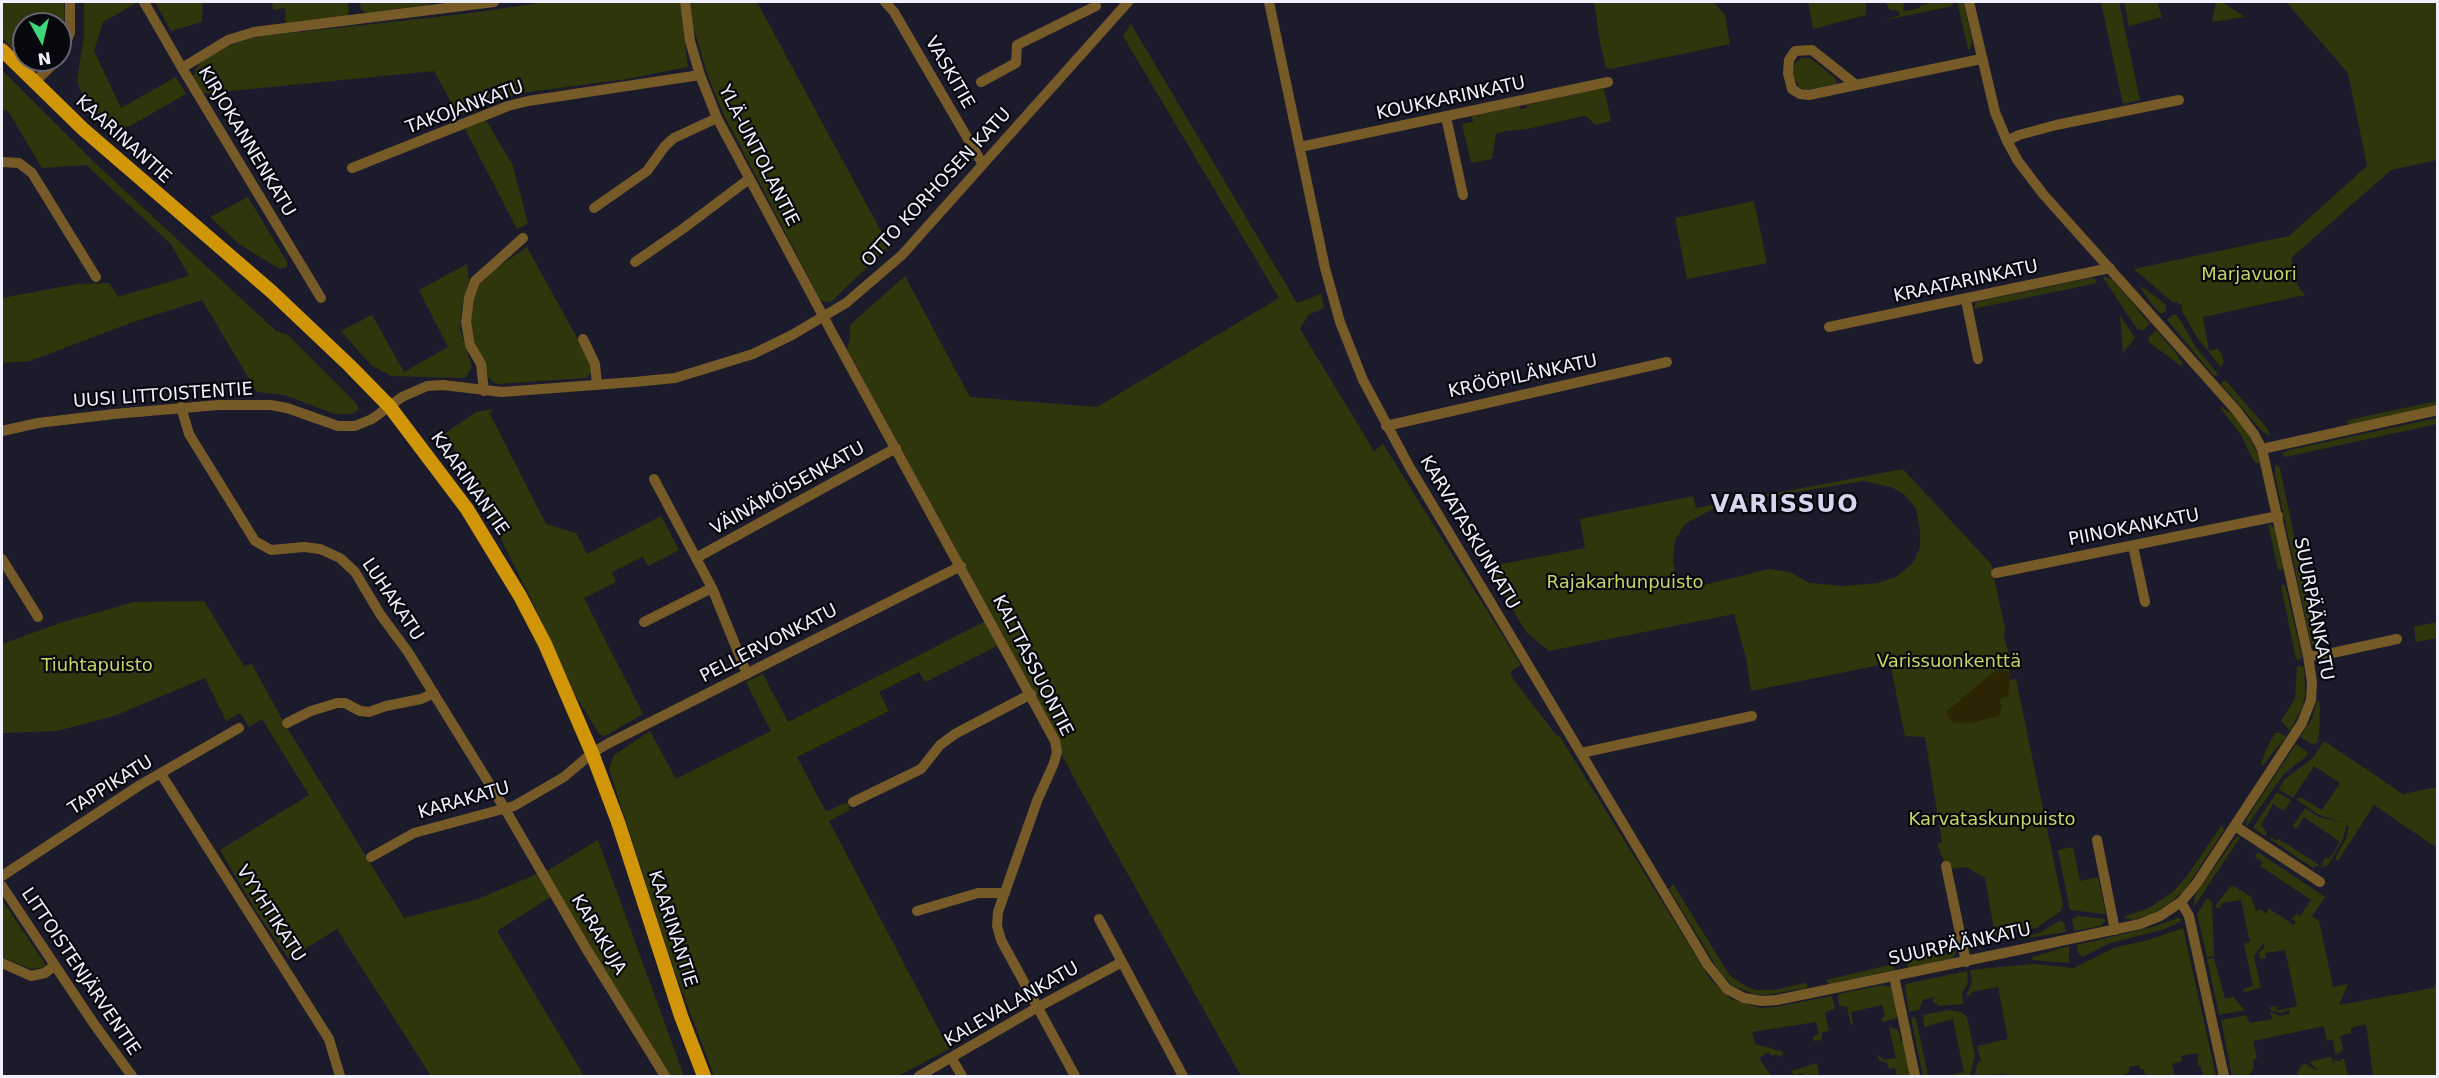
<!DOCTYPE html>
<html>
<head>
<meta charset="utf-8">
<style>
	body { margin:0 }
	#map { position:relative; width:2439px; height:1078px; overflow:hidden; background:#1c1b2c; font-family:"DejaVu Sans",sans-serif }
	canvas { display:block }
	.frame { position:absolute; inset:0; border:3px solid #f0f0fc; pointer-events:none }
	.north { position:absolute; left:12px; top:12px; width:60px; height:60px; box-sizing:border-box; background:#07070e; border:2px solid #64646d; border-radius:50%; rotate:172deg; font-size:16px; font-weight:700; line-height:24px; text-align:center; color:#f0f0fc }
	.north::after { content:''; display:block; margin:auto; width:21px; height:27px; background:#3fd77d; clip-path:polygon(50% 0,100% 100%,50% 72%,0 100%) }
</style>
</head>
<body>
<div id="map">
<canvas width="2439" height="1078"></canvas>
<div class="frame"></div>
<div class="north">N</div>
</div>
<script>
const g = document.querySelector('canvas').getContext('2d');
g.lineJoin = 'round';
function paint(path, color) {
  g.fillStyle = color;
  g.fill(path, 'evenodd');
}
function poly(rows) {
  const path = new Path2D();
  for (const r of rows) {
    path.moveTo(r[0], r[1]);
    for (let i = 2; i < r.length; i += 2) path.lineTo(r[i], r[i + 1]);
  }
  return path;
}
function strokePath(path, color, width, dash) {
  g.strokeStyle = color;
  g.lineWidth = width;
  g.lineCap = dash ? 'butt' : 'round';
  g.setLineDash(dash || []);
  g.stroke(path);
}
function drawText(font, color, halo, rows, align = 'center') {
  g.font = font + ' "DejaVu Sans",sans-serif';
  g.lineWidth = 4.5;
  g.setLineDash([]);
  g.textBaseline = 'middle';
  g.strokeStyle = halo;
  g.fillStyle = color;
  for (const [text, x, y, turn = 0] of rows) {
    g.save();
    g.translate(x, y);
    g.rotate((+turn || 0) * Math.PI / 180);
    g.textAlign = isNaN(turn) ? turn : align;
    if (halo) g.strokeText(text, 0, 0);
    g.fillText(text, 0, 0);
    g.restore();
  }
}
const green = poly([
	[2,2,64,2,65,16,61,34,60,24,24,24,24,56,16,53,2,38],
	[84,2,133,2,135,4,103,22,94,51,121,108,176,77,186,94,130,126,113,128,85,102,77,81,84,36],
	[155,2,203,2,202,22,171,31],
	[272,2,348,2,349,12,347,16,286,23,284,18,286,17,285,8,273,10],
	[360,2,432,2,428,5,366,13,361,10],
	[545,2,680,2,688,67,627,79,520,93,458,115,434,71,200,94,193,76,198,64,222,48,255,37,472,13],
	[689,2,757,2,889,246,831,302,821,301,723,113,709,79,692,23],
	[1594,2,1714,2,1725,15,1730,44,1610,69,1606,67,1601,47],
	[1808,2,1866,2,1866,15,1813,29],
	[1885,2,1904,2,1903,10,1906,11,1920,8,1920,6,1928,3,1928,2,1952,2,1953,6,1885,20,1900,15,1899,11,1890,10],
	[1957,2,1964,2,1972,42,1969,52],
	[2101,2,2119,2,2140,100,2123,104],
	[2124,2,2157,2,2162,17,2129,26],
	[2216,2,2222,2,2245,17,2212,22],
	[2286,2,2437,2,2437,160,2391,170,2291,258,2297,280,2297,285,2305,295,2203,317,2209,351,2217,349,2221,353,2224,361,2221,367,2198,339,2182,311,2182,306,2177,302,2172,302,2134,269,2289,236,2367,166,2348,73],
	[1131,24,1297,303,1321,294,1324,308,1308,315,1300,329,1374,451,1383,444,1521,665,1510,672,1513,679,1557,736,1559,735,1710,979,1731,999,1761,1008,1775,1007,1832,996,1835,1009,1825,1012,1829,1031,1822,1032,1822,1040,1814,1041,1813,1037,1819,1033,1816,1022,1752,1032,1755,1044,1783,1052,1783,1055,1779,1057,1776,1054,1772,1056,1769,1052,1759,1058,1771,1076,1241,1076,1074,778,1062,754,1058,736,847,349,850,338,850,325,905,276,970,397,1097,407,1279,298,1123,36],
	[1802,58,1810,58,1819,65,1836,79,1837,83,1807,90,1799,87,1794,76,1793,69,1796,62],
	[2,70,95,163,276,331,288,335,357,404,359,410,352,414,335,414,285,395,257,392,202,300,133,322,30,361,2,363,2,298,77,284,109,283,118,297,189,276,171,244,86,165,42,168,8,111,2,110],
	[1604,88,1611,121,1595,125,1589,118,1584,116,1527,129,1505,131,1496,134,1492,159,1471,163,1462,124,1473,122,1472,116,1519,106,1521,109,1527,108,1526,105],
	[486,120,513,166,528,224,517,229,465,129],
	[248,197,287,262,287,267,280,269,239,244,210,217],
	[1754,201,1767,263,1687,279,1675,218],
	[527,247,593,367,592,373,586,378,496,384,489,378,476,348,470,319,472,298,478,284,488,274],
	[467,264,469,280,461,312,460,329,472,367,465,378,392,376,372,366,341,331,372,315,404,372,448,347,419,290],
	[2102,276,2112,279,2150,324,2143,330,2137,329],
	[2090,278,2094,278,2097,283,1973,309,1976,302],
	[2139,285,2163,302,2166,306,2166,311,2161,314,2150,302],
	[2120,315,2135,338,2123,353],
	[2172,315,2176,315,2180,320,2195,346,2219,375,2214,376,2167,320],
	[2156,330,2176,353,2183,364,2181,366,2149,342,2148,338],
	[2225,380,2267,428,2271,437,2262,431,2221,384],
	[2437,401,2437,407,2350,425,2347,423,2348,420],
	[2219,406,2231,413,2245,429,2257,452,2260,464,2254,462,2241,435],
	[493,409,490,414,546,524,576,533,587,554,661,516,679,550,648,566,643,557,612,572,616,582,584,598,643,714,605,736,599,734,574,693,534,605,477,491,475,481,444,434,476,412],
	[2437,418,2437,424,2285,457,2282,454,2289,450],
	[2277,465,2280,468,2317,647,2311,644,2275,475,2275,466],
	[1903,469,1991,564,2005,628,2004,638,2009,653,2009,680,2016,679,2063,905,2060,912,2036,928,1966,943,1966,941,1995,935,1985,878,1966,867,1951,869,1946,866,1937,844,1942,842,1925,737,1905,736,1890,663,1751,691,1746,658,1734,614,1549,651,1527,633,1486,567,1585,548,1580,519,1693,496,1696,508],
	[1864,481,1891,487,1904,494,1916,509,1920,530,1920,547,1913,563,1896,577,1878,583,1843,586,1809,583,1790,572,1769,569,1700,586,1688,584,1676,577,1673,561,1675,540,1685,524,1722,504],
	[2268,523,2275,529,2283,568,2281,570,2278,570],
	[2285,584,2302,657,2300,660,2296,659,2281,586],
	[204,601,244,666,252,664,283,721,404,918,478,899,539,873,552,896,497,931,584,1076,431,1076,337,929,289,959,257,913,220,850,309,795,262,719,249,727,240,713,226,721,205,678,114,716,57,731,2,733,2,644,60,623,134,602],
	[984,622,997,646,925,682,919,672,879,692,889,711,797,757,826,812,847,802,850,810,829,821,949,1049,898,1076,714,1076,673,967,609,769,614,755,650,731,676,779,771,731,746,682,763,674,788,722],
	[2437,622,2437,638,2416,642,2414,627],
	[2297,666,2304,667,2305,696,2302,708,2290,731,2281,721,2295,699],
	[2317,701,2319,702,2320,708,2319,734,2317,743,2312,744,2300,737,2312,719],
	[2275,733,2280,733,2286,737,2263,765,2261,764,2266,750],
	[2324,741,2403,794,2437,787,2437,848,2374,805,2338,861,2336,860,2336,857,2346,839,2349,827,2347,825,2342,841,2327,866,2321,867,2325,857,2329,859,2340,842,2304,817,2296,829,2293,826,2305,808,2319,817,2345,823,2319,815,2297,800,2300,797,2322,810,2340,783,2314,766,2293,798,2279,789,2285,779,2313,758],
	[2296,744,2307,752,2307,756,2284,774,2246,827,2247,818],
	[2277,792,2291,800,2284,811,2273,804,2261,825,2267,833,2265,836,2253,828],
	[2222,825,2224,830,2186,888,2170,903,2152,914,2133,920,2123,917,2149,908,2172,893,2187,876],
	[2237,836,2240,836,2239,839,2193,908,2196,893],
	[2272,838,2277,841,2279,839,2319,865,2313,868,2270,839],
	[598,840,676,1054,684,1076,667,1076,545,872],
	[2073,847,2080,881,2098,877,2106,914,2070,910,2058,850],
	[2258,852,2325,897,2312,916,2319,921,2333,987,2348,984,2339,1005,2433,988,2437,982,2437,1076,2373,1076,2366,1024,2351,1028,2351,1033,2340,1036,2343,1049,2340,1053,2335,1053,2333,1040,2327,1041,2324,1026,2253,1041,2257,1058,2253,1060,2254,1068,2251,1073,2245,1076,2232,1076,2221,1020,2246,1015,2250,1023,2272,1019,2270,1012,2281,1016,2290,1014,2289,1010,2280,1013,2271,1010,2270,1007,2276,1006,2277,1011,2297,1006,2285,950,2265,953,2266,958,2260,959,2259,954,2265,946,2263,944,2254,956,2261,988,2244,992,2243,989,2253,986,2244,944,2250,942,2241,900,2221,903,2221,907,2216,908,2216,905,2230,887,2234,886,2251,897,2256,911,2260,909,2267,914,2268,908,2294,925,2296,922,2292,919,2296,914,2300,916,2311,900,2260,866,2263,862,2255,857],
	[1673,884,1730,976,1749,988,1757,990,1775,990,1805,983,1807,984,1807,988,1766,995,1754,994,1733,986,1719,971,1669,889],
	[2207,898,2212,902,2214,956,2207,957,2197,914],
	[2,900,47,967,31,969,2,957],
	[2078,916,2105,919,2106,920,2100,926,2074,931,2072,919],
	[2178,918,2183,920,2165,929,2110,943,2082,957,2078,952,2077,945,2152,927],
	[2059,921,2064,922,2066,932,2015,940,2041,932],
	[2183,928,2216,1076,2203,1076,2200,1065,2198,1066,2198,1053,2181,1056,2182,1061,2172,1064,2175,1076,2145,1076,2144,1069,2140,1069,2139,1065,2129,1067,2129,1073,2119,1076,2006,1076,2005,1074,1974,1076,1978,1062,1981,1061,1977,1046,2008,1039,1998,987,1971,992,1971,995,1966,996,1972,982,1970,970,2032,964,2074,968,2116,947,2145,941],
	[2069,946,2069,963,2033,960,2032,957],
	[1957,951,1953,958,1908,968,1906,961],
	[2214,958,2225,999,2233,997,2245,1010,2219,1015,2207,959],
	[1893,964,1895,970,1829,984,1826,980],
	[1967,971,1968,983,1962,993,1963,1004,1938,1006,1937,1003,1933,1003,1934,997,1923,1000,1919,1010,1909,1012,1905,988,1906,984],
	[1882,985,1891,987,1895,992,1900,1014,1896,1018,1884,1022,1881,1018,1885,1016,1882,1005,1851,1012,1853,1024,1851,1025,1847,1007,1839,1006,1838,994],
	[1948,1010,1961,1012,1967,1017,1975,1055,1970,1076,1946,1076,1964,1072,1953,1019,1924,1027,1923,1015],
	[1914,1017,1916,1019,1928,1076,1923,1076,1911,1018],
	[1889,1027,1898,1030,1901,1041,1904,1043,1911,1076,1897,1076,1895,1068,1889,1069,1887,1063,1879,1060,1877,1054,1884,1060,1896,1058],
	[2330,1057,2333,1059,2332,1065,2335,1060,2340,1062,2341,1059,2344,1059,2348,1076,2297,1076,2297,1073,2302,1065,2306,1064,2316,1070,2317,1069,2309,1062],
	[1817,1063,1819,1076,1804,1076,1802,1073,1795,1076,1791,1071]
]);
const sand = poly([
	[1997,669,2010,672,2008,696,2001,698,2000,704,2002,704,1999,716,1971,723,1952,722,1946,712]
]);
const minor = poly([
	[144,2,182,68,321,298],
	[685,2,690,41,700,75,717,118,830,329,1055,741,1057,752,1054,763,1037,801,998,912,997,926,1001,940,1075,1076],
	[885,2,894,12,982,163],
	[1269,2,1325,268,1340,322,1363,380,1409,466,1707,964,1727,989,1744,998,1762,1001,1777,1000,2023,949,2140,924,2160,916,2181,902,2197,883,2302,723,2311,700,2312,682,2308,656,2262,449,2254,434,2235,409,2043,194,2018,161,2007,141,1995,112,1969,2],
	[60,56,70,33,70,2],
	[182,68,228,40,254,32,494,2],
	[981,82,1016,63,1017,45,1096,6],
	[34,83,57,60],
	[1856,85,1812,50,1795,51,1789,60,1788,73,1792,89,1800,94,1809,95,1856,85,1981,59],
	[1446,117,1463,195],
	[2007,141,2019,135,2056,125,2179,100],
	[1300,147,1608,82],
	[2,162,19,163,32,173,96,277],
	[352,168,508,106,528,101,700,75],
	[594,208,647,171,665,146,674,138,717,118],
	[635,262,684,228,749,179],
	[1966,300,1978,359],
	[1829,327,2110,268],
	[583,339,595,364,597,385],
	[484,391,481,364,470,345,466,322,469,298,475,281,523,238],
	[181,407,189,434,255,541,271,550,304,547,320,549,340,558,355,572,380,614,408,652,505,809,587,950,665,1076],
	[1386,426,1667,362],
	[2,431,38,423,114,414,218,405,271,405,287,408,338,426,355,426,372,419,402,397,427,386,443,385,502,392,634,382,675,378,753,354,792,335,846,303,902,255,1128,2],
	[2262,449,2438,410],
	[654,479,712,588,747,674],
	[2133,546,2145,602],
	[696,558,896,448],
	[2,559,38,617],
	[1996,573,2278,516],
	[644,622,712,588],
	[2308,656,2323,655,2397,639],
	[287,723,311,711,337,703,345,703,360,711,369,712,386,706,421,699,434,693],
	[1581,753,1752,716],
	[161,774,329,1039,340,1076],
	[853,802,921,769,940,745,955,734,1031,694],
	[2235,826,2320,882],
	[2097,840,2115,930],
	[371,857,414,833,514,806,564,777,592,753,609,743,961,566],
	[1946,866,1966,962],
	[2,876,140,785,239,728],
	[2,886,94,1024,132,1076],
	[2181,902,2189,916,2224,1076],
	[917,911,978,893,1005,893],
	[1099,919,1183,1076],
	[2,963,31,976,45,973,54,966],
	[1894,976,1915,1076],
	[952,1059,962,1076],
	[919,1076,1038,1007,1122,962]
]);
const major = poly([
	[2,50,83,129,272,292,350,366,390,407,467,509,520,596,545,644,592,753,618,822,681,1016,704,1076]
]);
const streetNames = [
	["VASKITIE",949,73,60],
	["KOUKKARINKATU",1451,99,-12],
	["TAKOJANKATU",465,108,-20],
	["KAARINANTIE",123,140,42],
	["KIRJOKANNENKATU",246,142,59],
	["YLÄ-UNTOLANTIE",758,156,63],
	["OTTO KORHOSEN KATU",937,188,-47],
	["KRAATARINKATU",1966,282,-12],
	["KRÖÖPILÄNKATU",1523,377,-12],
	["UUSI LITTOISTENTIE",163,396,-4],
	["KAARINANTIE",469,484,55],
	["VÄINÄMÖISENKATU",788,489,-29],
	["PIINOKANKATU",2134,528,-11],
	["KARVATASKUNKATU",1469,533,59],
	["LUHAKATU",392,600,56],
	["SUURPÄÄNKATU",2313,609,79],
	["PELLERVONKATU",769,644,-27],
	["KALTTASSUONTIE",1032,666,63],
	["TAPPIKATU",111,786,-32],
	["KARAKATU",464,801,-16],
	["VYYHTIKATU",270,914,57],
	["KAARINANTIE",672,929,72],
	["KARAKUJA",598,935,59],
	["SUURPÄÄNKATU",1960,945,-12],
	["LITTOISTENJÄRVENTIE",80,972,56],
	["KALEVALANKATU",1012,1005,-30]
];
const parkNames = [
	["Marjavuori",2249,275],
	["Rajakarhunpuisto",1625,583],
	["Varissuonkenttä",1949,662],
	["Tiuhtapuisto",97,666],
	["Karvataskunpuisto",1992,820]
];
const districtNames = [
	["VARISSUO",1785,506]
];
paint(green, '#30360b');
paint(sand, '#2c2403');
strokePath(minor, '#765a27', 10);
strokePath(major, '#d09608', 14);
drawText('18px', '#f0f0fc', '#07070e', streetNames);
drawText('18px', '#c6d663', '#07070e', parkNames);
g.letterSpacing = '1.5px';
drawText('bold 24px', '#d6d6ee', '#07070e', districtNames);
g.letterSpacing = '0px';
</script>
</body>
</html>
